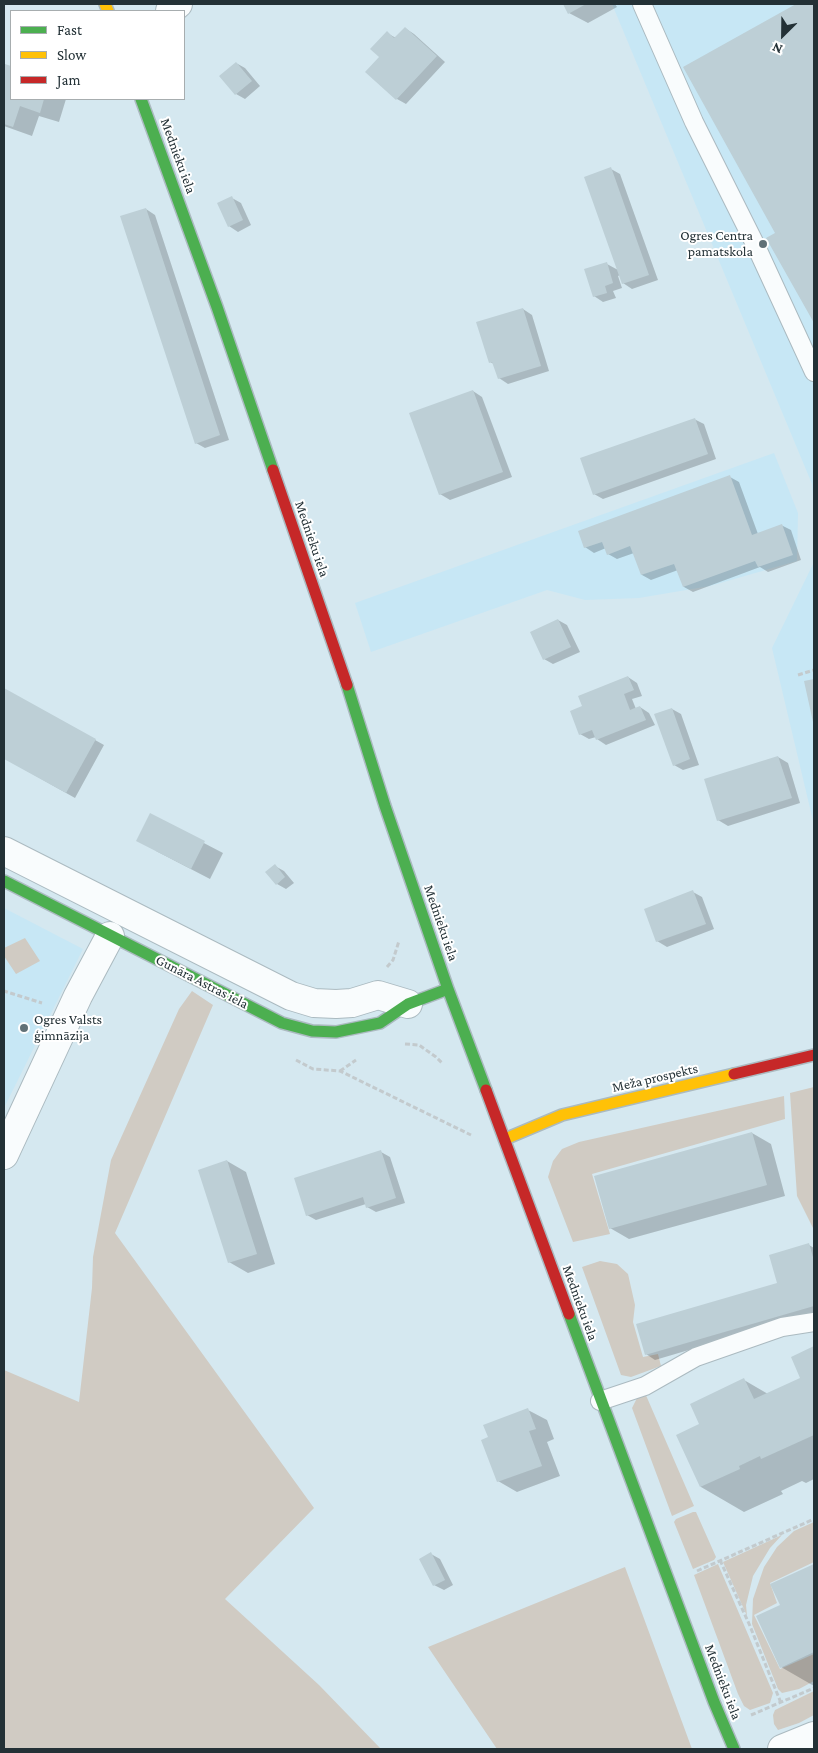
<!DOCTYPE html>
<html>
<head>
<meta charset="utf-8">
<style>
	body { margin:0 }
	#map { position:relative; width:818px; height:1753px; overflow:hidden; background:#d5e8f0; font-family:"Crimson Pro",serif }
	canvas { display:block }
	.frame { position:absolute; inset:0; border:5px solid #233136; pointer-events:none }
	.legend { position:absolute; left:10px; top:10px; width:175px; height:90px; box-sizing:border-box; background:#fff; border:1px solid #a7adaf; margin:0; padding:6px 9px; list-style:none; font-size:15px; color:#233136 }
	.legend li { display:flex; align-items:center; gap:10px; height:25px }
	.legend b { width:25px; border:1px solid #a7adaf }
	.north { position:absolute; left:758px; top:10px; width:50px; height:50px; -webkit-text-stroke:4px #fff; paint-order:stroke; rotate:203deg; font-size:14px; font-weight:700; line-height:20px; text-align:center; color:#233136 }
	.north::after { content:''; display:block; margin:auto; width:18px; height:22px; background:#233136; clip-path:polygon(50% 0,100% 100%,50% 72%,0 100%) }
</style>
</head>
<body>
<div id="map">
<canvas width="818" height="1753"></canvas>
<div class="frame"></div>
<ul class="legend">
<li><b style="height:6px;background:#4caf50"></b>Fast</li>
<li><b style="height:6px;background:#ffc107"></b>Slow</li>
<li><b style="height:6px;background:#c62828"></b>Jam</li>
</ul>
<div class="north">N</div>
</div>
<script>
const g = document.querySelector('canvas').getContext('2d');
g.lineJoin = 'round';
function paint(path, color) {
  g.fillStyle = color;
  g.fill(path, 'evenodd');
}
function poly(rows) {
  const path = new Path2D();
  for (const r of rows) {
    path.moveTo(r[0], r[1]);
    for (let i = 2; i < r.length; i += 2) path.lineTo(r[i], r[i + 1]);
  }
  return path;
}
function strokePath(path, color, width, dash) {
  g.strokeStyle = color;
  g.lineWidth = width;
  g.lineCap = dash ? 'butt' : 'round';
  g.setLineDash(dash || []);
  g.stroke(path);
}
function drawText(font, color, halo, rows, align = 'center') {
  g.font = font + ' "Crimson Pro",serif';
  g.lineWidth = 4;
  g.setLineDash([]);
  g.textBaseline = 'middle';
  g.strokeStyle = halo;
  g.fillStyle = color;
  for (const [text, x, y, turn = 0] of rows) {
    g.save();
    g.translate(x, y);
    g.rotate((+turn || 0) * Math.PI / 180);
    g.textAlign = isNaN(turn) ? turn : align;
    if (halo) g.strokeText(text, 0, 0);
    g.fillText(text, 0, 0);
    g.restore();
  }
}
const built = poly([
	[612,4,814,4,814,509,812,484],
	[774,453,798,513,797,561,710,586,639,598,585,600,547,590,371,652,355,603],
	[814,562,814,825,772,648],
	[4,908,83,949,4,1108]
]);
const green = poly([
	[25,938,40,961,16,974,4,956,4,948],
	[192,991,213,1005,115,1233,314,1508,225,1599,319,1685,381,1749,4,1749,4,1370,79,1402,92,1288,93,1257,111,1160,179,1009],
	[814,1087,814,1230,797,1196,790,1093],
	[784,1096,785,1119,592,1174,610,1234,573,1242,548,1177,553,1161,562,1149,579,1142],
	[600,1261,617,1264,628,1274,635,1305,633,1322,643,1357,658,1354,661,1366,631,1377,621,1375,582,1267],
	[645,1393,694,1506,672,1516,632,1408,638,1396],
	[693,1512,696,1512,716,1557,714,1560,693,1569,674,1522,676,1519],
	[814,1522,814,1562,770,1583,777,1603,754,1615,780,1669,814,1654,814,1681,799,1689,782,1693,778,1689,752,1624,753,1599,764,1567,777,1547,794,1531],
	[782,1535,770,1548,753,1576,746,1605,747,1616,723,1562],
	[718,1564,773,1693,770,1703,750,1710,744,1706,738,1694,694,1575],
	[625,1567,692,1749,497,1749,428,1647],
	[814,1691,814,1715,799,1723,778,1730,774,1724,773,1715,775,1710]
]);
const shadow = poly([
	[564,4,615,4,617,7,588,23,569,13],
	[798,4,814,4,814,321,768,238,777,233,685,67],
	[405,28,414,34,445,62,406,104,397,99,380,57,387,33,396,38],
	[236,63,245,68,260,86,245,99,236,94],
	[6,66,11,67,11,99,66,99,59,122,39,116,32,136,4,126,4,72],
	[611,169,620,174,658,280,632,289,623,283,620,275,618,276,622,288,613,291,616,298,603,302,594,296,607,264,618,270],
	[232,198,241,203,251,225,238,232,229,226],
	[146,209,155,215,229,440,205,448,196,443],
	[523,309,532,315,549,371,508,384,499,378,494,364,490,362],
	[473,391,482,397,512,477,450,500,440,494],
	[694,419,704,424,716,459,603,499,594,494],
	[730,477,739,482,758,534,781,525,791,530,801,560,768,572,760,567,693,592,684,587,678,570,651,580,642,575,634,553,617,559,608,554,606,548,594,553,585,547],
	[558,620,567,625,580,652,553,664,544,659],
	[628,677,637,683,642,696,632,699,636,709,640,707,649,713,655,725,606,745,597,739,596,737,589,739,580,734,584,707],
	[4,689,104,745,75,798,4,758],
	[672,709,681,714,699,765,683,770,674,765],
	[778,757,788,763,800,803,728,826,718,820],
	[150,815,223,853,210,879,156,851],
	[275,866,284,871,294,883,286,889,277,884],
	[693,892,702,897,714,929,667,947,657,941],
	[752,1133,771,1144,785,1196,629,1239,610,1228],
	[381,1152,390,1157,405,1203,376,1212,367,1207,366,1204,316,1220,307,1215],
	[227,1161,246,1172,275,1264,248,1273,229,1262],
	[809,1245,814,1248,814,1313,655,1360,646,1354,778,1284],
	[814,1348,814,1479,806,1483,802,1481,781,1491,783,1494,744,1512,701,1487,701,1425,744,1380,768,1394,802,1378,792,1358],
	[528,1410,547,1420,554,1439,547,1442,560,1476,517,1492,498,1481],
	[431,1554,440,1559,453,1585,444,1590,434,1585],
	[814,1565,814,1686,781,1667,782,1605,772,1585]
]);
const building = poly([
	[563,4,586,4,568,14],
	[796,4,814,4,814,323,766,238,775,233,683,67],
	[405,27,437,56,396,100,365,72,379,57,370,49,387,31,394,38],
	[236,62,252,81,235,95,219,76],
	[5,64,11,66,11,99,44,99,40,113,20,106,13,127,4,124,4,68],
	[611,167,649,275,622,284,584,177],
	[232,196,243,220,228,227,217,203],
	[146,208,220,435,195,444,120,216],
	[607,262,613,283,605,286,607,293,593,297,584,269],
	[523,308,541,366,498,379,492,362,489,363,476,322],
	[473,390,503,472,439,495,409,413],
	[695,418,708,454,593,495,580,458],
	[730,475,752,535,782,524,793,555,758,567,755,561,683,587,674,564,641,575,630,546,607,555,602,542,584,548,578,531],
	[558,619,571,647,543,660,530,632],
	[628,676,634,690,624,694,630,710,640,706,646,720,596,740,592,730,579,735,570,711,582,706,578,696],
	[814,679,814,722,813,722,804,681],
	[4,688,96,739,66,793,4,759],
	[672,708,690,759,673,766,654,714],
	[778,756,792,798,717,821,704,779],
	[150,813,205,841,191,869,136,841],
	[275,864,285,877,276,885,265,872],
	[693,890,706,924,656,942,644,909],
	[752,1132,767,1185,609,1229,594,1176],
	[381,1150,396,1198,366,1208,363,1197,306,1216,294,1178],
	[227,1160,257,1254,228,1263,198,1170],
	[809,1243,814,1261,814,1306,645,1355,636,1324,777,1283,769,1255],
	[814,1346,814,1435,761,1459,760,1456,739,1466,740,1469,700,1487,676,1435,699,1424,690,1404,744,1378,754,1399,800,1378,791,1357],
	[528,1408,536,1429,529,1431,542,1466,497,1482,481,1440,488,1437,483,1425],
	[431,1552,445,1580,433,1586,419,1559],
	[814,1564,814,1652,780,1668,756,1616,780,1605,770,1584]
]);
const path = poly([
	[798,675,814,670],
	[387,967,393,960,399,941],
	[4,992,4,991,42,1003],
	[405,1044,419,1045,436,1057,443,1064],
	[296,1060,313,1069,340,1071,471,1135],
	[340,1071,356,1060],
	[720,1560,750,1626,781,1703],
	[697,1571,814,1519],
	[751,1715,814,1688]
]);
const lane = poly([
	[642,4,694,122,755,244,814,372],
	[600,1401,645,1386,696,1357,782,1327,814,1322]
]);
const street = poly([
	[170,11,178,4],
	[4,851,291,996,314,1003,336,1004,352,1003,378,995,408,1004],
	[4,1155,78,996,110,936],
	[782,1749,814,1736]
]);
const fast = poly([
	[141,99,217,307,273,470],
	[347,685,385,806,448,989,486,1090],
	[4,881,282,1023,312,1031,336,1032,380,1023,408,1004,448,989],
	[569,1314,714,1702,734,1749]
]);
const slow = poly([
	[105,4,108,11],
	[505,1139,562,1115,734,1074]
]);
const jam = poly([
	[273,470,347,685],
	[734,1074,814,1055],
	[486,1090,569,1314]
]);
const markers = [
	[763,244,5,"#617177"],
	[24,1028,5,"#617177"]
];
const streetNames = [
	["Mednieku iela",178,156,70],
	["Mednieku iela",312,539,71],
	["Mednieku iela",441,923,71],
	["Gunāra Astras iela",202,982,27],
	["Meža prospekts",655,1078,-13],
	["Mednieku iela",580,1303,70],
	["Mednieku iela",723,1682,69]
];
const poiNames = [
	["Ogres Centra",753,236],
	["pamatskola",753,252],
	["Ogres Valsts",34,1020,"left"],
	["ģimnāzija",34,1036,"left"]
];
paint(built, '#c7e7f5');
paint(green, '#d0cbc3');
paint(shadow, '#0003');
paint(building, '#bdcfd6');
strokePath(lane, '#abbac0', 20);
strokePath(street, '#abbac0', 30);
strokePath(fast, '#abbac0', 14);
strokePath(slow, '#abbac0', 14);
strokePath(jam, '#abbac0', 14);
strokePath(path, '#c3cacd', 3, [5, 2.5]);
strokePath(lane, '#f9fcfd', 18);
strokePath(street, '#f9fcfd', 28);
strokePath(fast, '#4caf50', 11);
strokePath(slow, '#ffc107', 11);
strokePath(jam, '#c62828', 11);
for (const [x, y, r, color] of markers) {
  const dot = new Path2D();
  dot.arc(x, y, r, 0, 2 * Math.PI);
  g.fillStyle = color;
  g.fill(dot);
  strokePath(dot, '#fff', 2);
}
drawText('14px', '#233136', '#fff', streetNames);
drawText('14px', '#233136', '#fff', poiNames, 'right');
</script>
</body>
</html>
